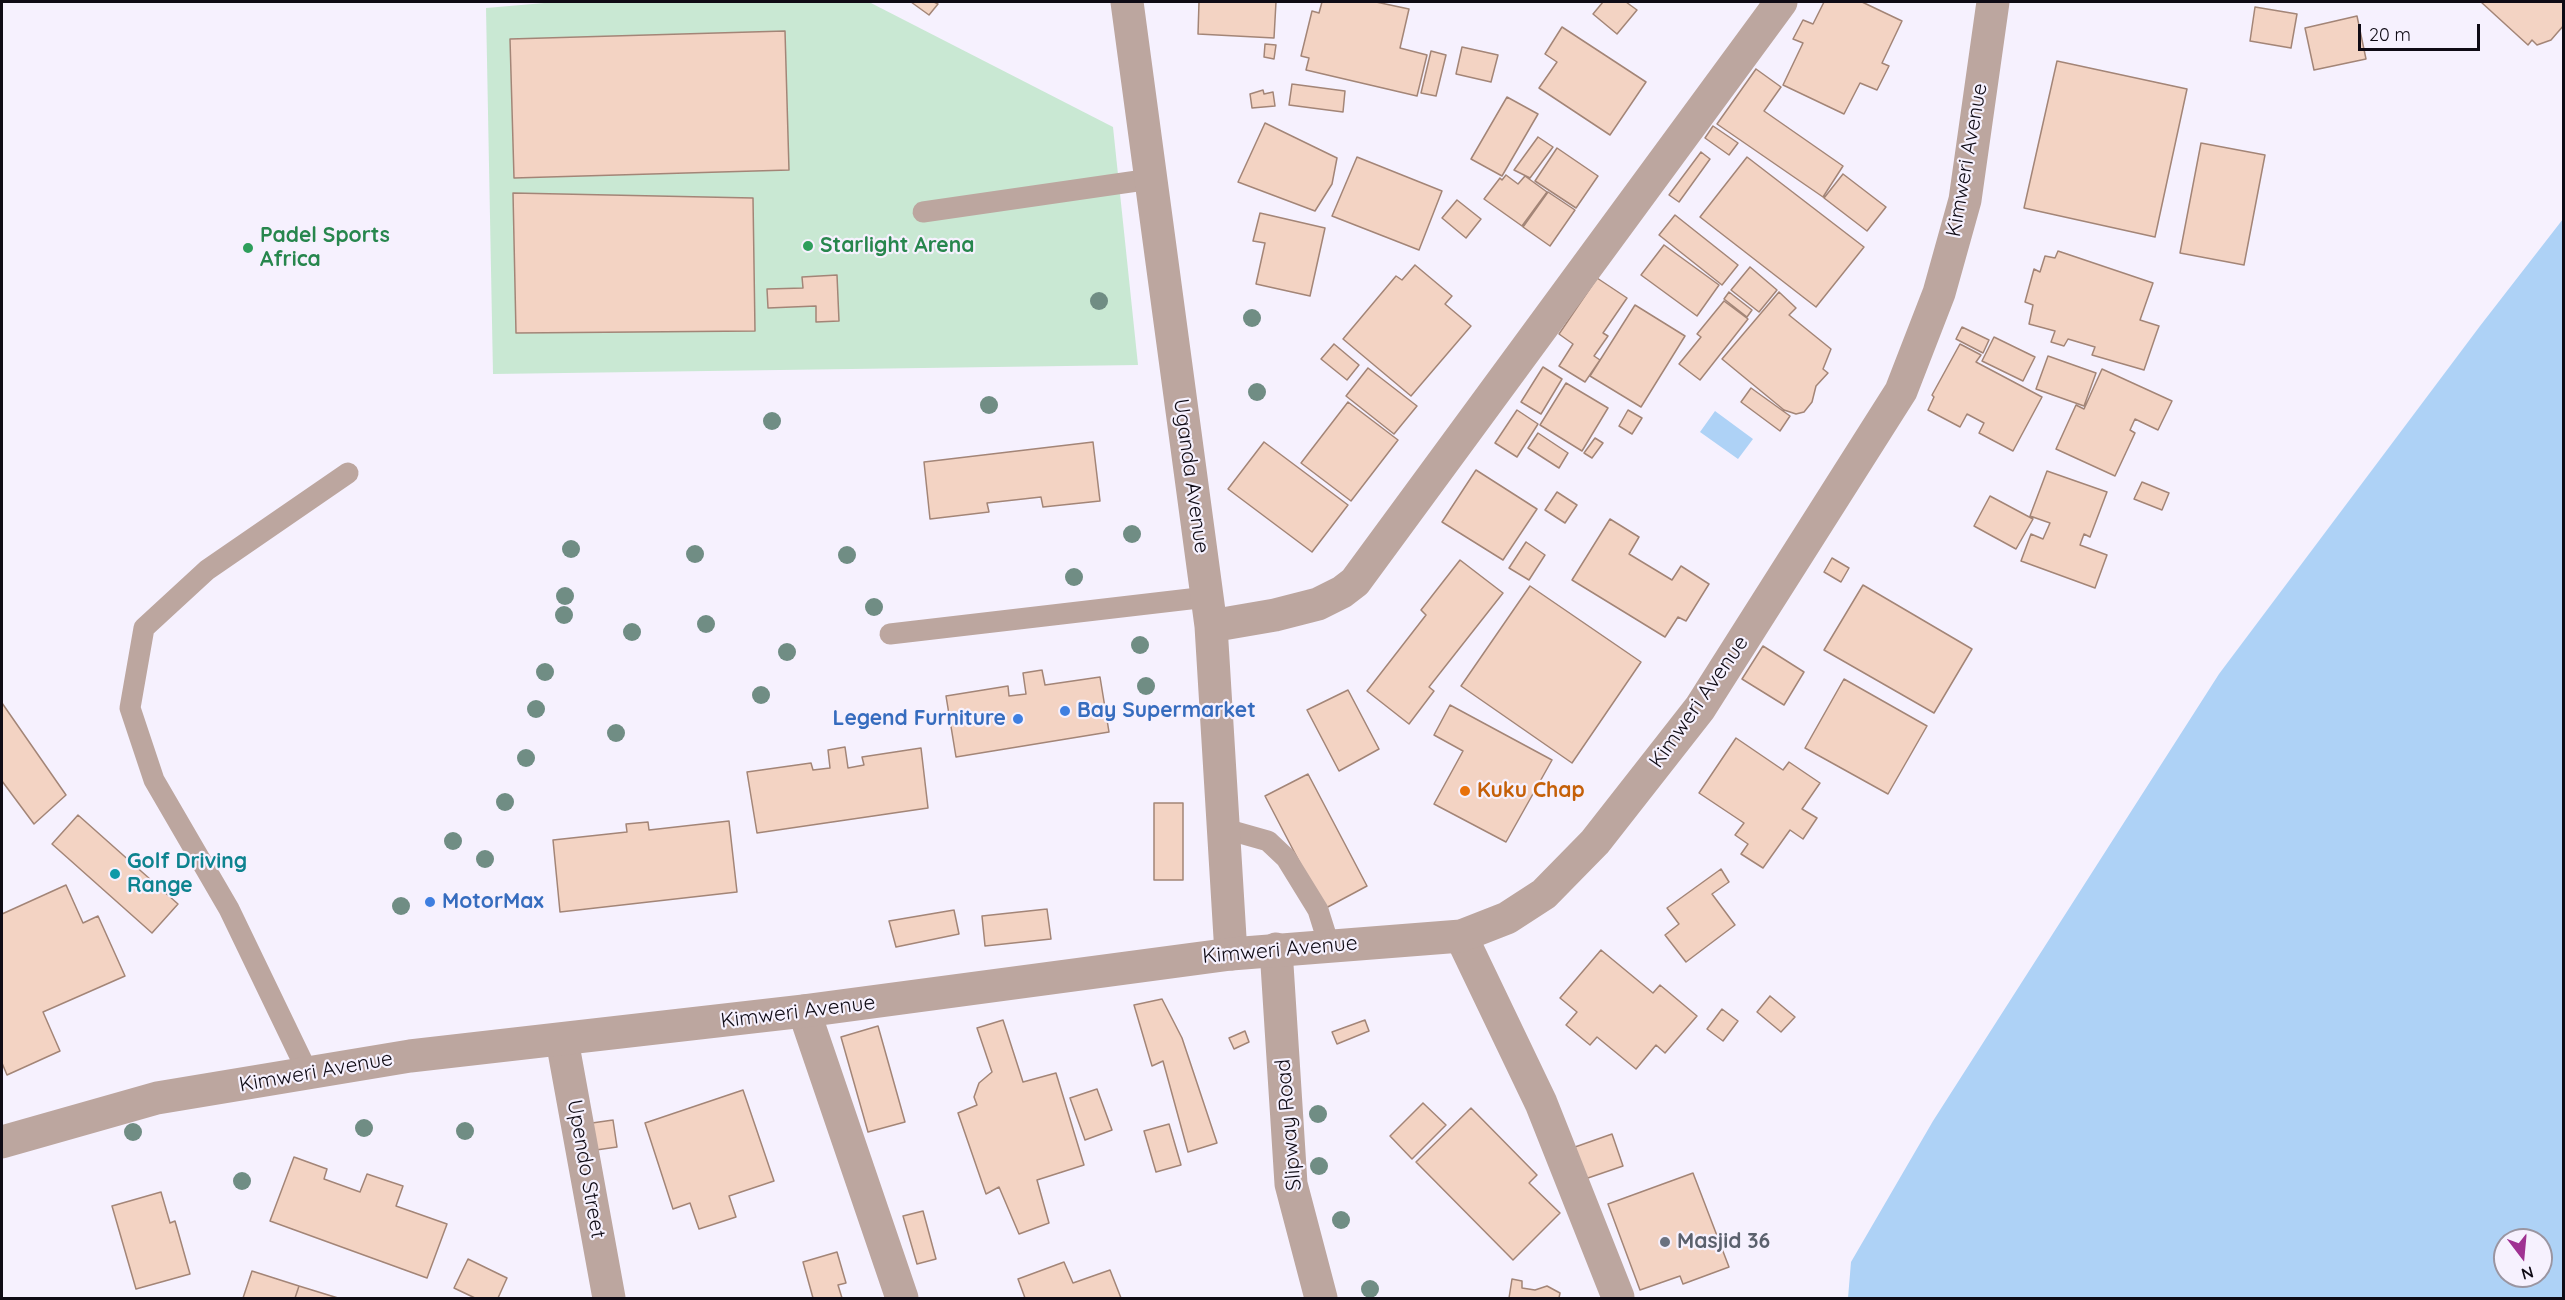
<!DOCTYPE html>
<html>
<head>
<meta charset="utf-8">
<style>
	body { margin:0 }
	#map { position:relative; width:2565px; height:1300px; overflow:hidden; background:#f6f1fe; font-family:Quicksand,sans-serif }
	canvas { display:block }
	.frame { position:absolute; inset:0; border:3px solid #0f0b15; pointer-events:none }
	.north { position:absolute; left:2493px; top:1228px; width:60px; height:60px; box-sizing:border-box; background:#f6f1fe; border:2px solid #9a95a1; border-radius:50%; rotate:164deg; font-size:16px; font-weight:700; line-height:24px; text-align:center; color:#0f0b15 }
	.north::after { content:''; display:block; margin:auto; width:21px; height:27px; background:#9f3292; clip-path:polygon(50% 0,100% 100%,50% 72%,0 100%) }
	.scale { position:absolute; left:2358px; top:24px; width:122px; height:27px; box-sizing:border-box; border:3px solid #0f0b15; border-top:0; padding-left:8px; font-size:18px; line-height:21px; white-space:nowrap; color:#0f0b15; -webkit-text-stroke:4px #f6f1fe; paint-order:stroke }
</style>
</head>
<body>
<div id="map">
<canvas width="2565" height="1300"></canvas>
<div class="frame"></div>
<div class="north">N</div>
<div class="scale">20 m</div>
</div>
<script>
const g = document.querySelector('canvas').getContext('2d');
g.lineJoin = 'round';
function paint(path, color) {
  g.fillStyle = color;
  g.fill(path, 'evenodd');
}
function poly(rows) {
  const path = new Path2D();
  for (const r of rows) {
    path.moveTo(r[0], r[1]);
    for (let i = 2; i < r.length; i += 2) path.lineTo(r[i], r[i + 1]);
  }
  return path;
}
function strokePath(path, color, width, dash) {
  g.strokeStyle = color;
  g.lineWidth = width;
  g.lineCap = dash ? 'butt' : 'round';
  g.setLineDash(dash || []);
  g.stroke(path);
}
function drawText(font, color, halo, rows, align = 'center') {
  g.font = font + ' Quicksand,sans-serif';
  g.lineWidth = 4.5;
  g.setLineDash([]);
  g.textBaseline = 'middle';
  g.strokeStyle = halo;
  g.fillStyle = color;
  for (const [text, x, y, turn = 0] of rows) {
    g.save();
    g.translate(x, y);
    g.rotate((+turn || 0) * Math.PI / 180);
    g.textAlign = isNaN(turn) ? turn : align;
    if (halo) g.strokeText(text, 0, 0);
    g.fillText(text, 0, 0);
    g.restore();
  }
}
const green = poly([
	[556,2,869,2,1113,127,1138,365,493,374,486,8]
]);
const water = poly([
	[2563,219,2563,1298,1848,1298,1851,1262,1933,1121,2219,674,2480,326],
	[2505,1240,2541,1240,2541,1276,2505,1276],
	[1715,411,1753,439,1738,459,1700,432]
]);
const building = poly([
	[911,2,934,2,938,4,929,15,911,2],
	[1199,2,1276,2,1274,38,1198,34,1199,2],
	[1322,2,1376,2,1409,9,1400,48,1427,55,1417,96,1306,70,1309,58,1301,56,1312,11,1319,13,1322,2],
	[1603,2,1626,2,1637,10,1617,34,1593,14,1603,2],
	[1824,2,1862,2,1902,21,1882,63,1889,66,1877,90,1860,83,1844,114,1783,85,1803,43,1793,39,1803,20,1813,24,1824,2],
	[2481,2,2564,2,2564,25,2551,40,2537,45,2532,40,2528,45,2481,2],
	[2255,7,2297,14,2291,48,2250,41,2255,7],
	[2357,16,2366,59,2314,70,2305,28,2357,16],
	[1562,27,1646,82,1610,135,1539,88,1557,62,1545,54,1562,27],
	[785,31,789,170,514,178,510,39,785,31],
	[1265,44,1276,45,1274,59,1264,57,1265,44],
	[1462,47,1498,55,1491,82,1456,74,1462,47],
	[1431,51,1446,55,1436,96,1421,93,1431,51],
	[2057,61,2187,89,2155,237,2024,208,2057,61],
	[1756,69,1781,87,1764,111,1843,166,1823,197,1717,124,1756,69],
	[1292,84,1345,91,1343,112,1289,105,1292,84],
	[1263,90,1264,94,1273,92,1275,106,1252,108,1250,94,1263,90],
	[1507,97,1538,114,1502,176,1471,159,1507,97],
	[1265,123,1337,158,1332,184,1315,211,1238,182,1265,123],
	[1713,126,1738,143,1729,155,1705,138,1713,126],
	[1538,137,1553,147,1530,178,1514,170,1538,137],
	[2201,143,2265,155,2244,265,2180,253,2201,143],
	[1557,148,1598,176,1576,208,1535,181,1557,148],
	[1701,152,1710,159,1679,202,1669,195,1701,152],
	[1357,157,1442,191,1419,250,1332,216,1357,157],
	[1747,157,1864,247,1816,307,1700,217,1747,157],
	[1843,174,1886,207,1867,231,1824,198,1843,174],
	[1506,175,1518,184,1525,176,1547,192,1522,226,1484,199,1500,178,1502,180,1506,175],
	[1548,192,1575,210,1550,246,1523,227,1548,192],
	[513,193,753,198,755,331,516,333,513,193],
	[1457,200,1481,219,1466,238,1442,218,1457,200],
	[1260,213,1325,228,1310,296,1256,284,1265,243,1253,241,1260,213],
	[1675,215,1738,265,1722,285,1659,235,1675,215],
	[1664,245,1719,285,1697,316,1641,275,1664,245],
	[2058,251,2153,283,2140,320,2159,326,2144,370,2092,355,2095,347,2068,339,2064,346,2051,342,2055,331,2029,324,2033,305,2025,302,2034,269,2040,272,2045,256,2055,258,2058,251],
	[1415,265,1452,296,1445,304,1471,326,1411,396,1343,339,1396,276,1402,280,1415,265],
	[1750,267,1777,290,1759,312,1731,290,1750,267],
	[837,275,839,321,816,322,816,306,768,308,767,289,803,288,802,277,837,275],
	[1597,278,1627,298,1603,333,1608,336,1594,356,1600,360,1585,382,1559,366,1573,344,1559,334,1597,278],
	[1729,292,1752,310,1747,317,1724,299,1729,292],
	[1779,292,1796,308,1789,315,1831,349,1823,369,1828,373,1816,386,1812,402,1804,412,1796,414,1784,410,1722,359,1779,292],
	[1724,301,1748,319,1700,380,1679,364,1701,337,1697,334,1724,301],
	[1635,305,1685,336,1641,407,1590,376,1635,305],
	[1962,327,1989,340,1983,353,1956,339,1962,327],
	[1994,337,2035,357,2023,381,1982,361,1994,337],
	[1334,344,1359,365,1347,380,1321,359,1334,344],
	[1960,344,1981,355,1976,362,2042,397,2013,451,1979,433,1984,423,1967,414,1960,427,1928,410,1934,397,1932,395,1960,344],
	[2048,356,2096,373,2084,406,2036,389,2048,356],
	[1543,367,1562,379,1541,414,1521,402,1543,367],
	[1368,368,1417,406,1394,434,1346,396,1368,368],
	[2102,369,2172,401,2158,430,2135,419,2130,430,2135,433,2115,476,2056,449,2076,405,2084,409,2102,369],
	[1566,383,1608,408,1582,451,1540,425,1566,383],
	[1751,388,1790,416,1780,431,1741,402,1751,388],
	[1348,402,1398,440,1351,501,1301,463,1348,402],
	[1517,410,1538,424,1517,457,1495,443,1517,410],
	[1628,410,1642,418,1632,434,1619,426,1628,410],
	[1538,433,1568,453,1559,468,1528,448,1538,433],
	[1595,438,1603,443,1592,458,1584,453,1595,438],
	[1093,442,1100,501,1043,507,1041,497,987,503,989,512,930,519,924,462,1093,442],
	[1264,442,1348,505,1312,552,1228,489,1264,442],
	[1476,470,1537,509,1503,560,1442,522,1476,470],
	[2047,471,2107,492,2090,537,2084,534,2080,545,2107,555,2095,588,2021,561,2031,534,2043,539,2050,523,2030,516,2047,471],
	[2142,482,2169,493,2162,510,2134,499,2142,482],
	[1557,492,1577,505,1565,523,1545,510,1557,492],
	[1990,496,2033,519,2016,549,1974,526,1990,496],
	[1610,519,1639,537,1629,554,1672,580,1681,566,1709,584,1686,621,1678,617,1665,637,1572,580,1610,519],
	[1526,542,1545,555,1529,580,1509,568,1526,542],
	[1832,558,1849,568,1841,582,1824,572,1832,558],
	[1460,560,1503,593,1429,687,1434,691,1409,724,1367,691,1426,615,1421,610,1460,560],
	[1863,585,1972,649,1934,713,1824,650,1863,585],
	[1530,586,1641,662,1572,763,1461,686,1530,586],
	[1763,646,1804,672,1784,705,1742,679,1763,646],
	[1042,670,1045,685,1100,677,1109,732,956,757,946,696,1008,686,1009,696,1026,694,1023,673,1042,670],
	[1844,679,1927,726,1888,794,1805,748,1844,679],
	[1348,690,1379,749,1339,771,1307,710,1348,690],
	[2,703,66,795,34,824,2,781,2,703],
	[1450,705,1552,760,1506,842,1434,804,1463,751,1434,735,1450,705],
	[1736,738,1783,770,1789,762,1820,783,1802,809,1817,818,1803,839,1790,830,1763,868,1741,854,1748,844,1735,835,1744,823,1699,793,1736,738],
	[845,747,848,768,864,765,862,757,921,748,928,808,757,833,747,772,811,763,813,770,830,768,828,750,845,747],
	[1308,774,1367,886,1324,909,1265,796,1308,774],
	[1154,803,1183,803,1183,880,1154,880,1154,803],
	[78,815,178,904,152,933,52,844,78,815],
	[729,821,737,892,560,912,553,840,627,832,626,824,648,822,649,830,729,821],
	[1721,869,1729,882,1712,894,1735,925,1686,962,1665,935,1679,924,1667,908,1721,869],
	[66,885,83,923,98,916,125,976,43,1012,60,1051,7,1075,2,1063,2,914,66,885],
	[1047,909,1051,939,985,946,982,916,1047,909],
	[954,910,959,934,896,947,889,921,954,910],
	[1601,950,1653,993,1660,985,1697,1016,1665,1053,1656,1045,1636,1069,1597,1037,1590,1045,1566,1025,1577,1012,1560,998,1601,950],
	[1770,996,1795,1017,1781,1032,1757,1012,1770,996],
	[1162,999,1182,1038,1217,1143,1188,1152,1163,1061,1152,1066,1134,1005,1162,999],
	[1722,1009,1738,1021,1723,1041,1707,1029,1722,1009],
	[1003,1020,1023,1082,1056,1073,1084,1165,1037,1180,1049,1223,1019,1234,999,1187,986,1194,958,1113,977,1105,974,1097,979,1083,992,1072,977,1028,1003,1020],
	[1365,1020,1369,1031,1337,1044,1332,1032,1365,1020],
	[878,1026,905,1122,868,1132,841,1037,878,1026],
	[1245,1031,1249,1042,1234,1049,1229,1038,1245,1031],
	[1097,1089,1112,1130,1085,1140,1070,1098,1097,1089],
	[743,1090,774,1181,729,1196,736,1217,699,1229,690,1203,673,1209,645,1123,743,1090],
	[1423,1103,1446,1125,1412,1159,1390,1136,1423,1103],
	[1471,1108,1537,1175,1529,1183,1560,1213,1513,1260,1416,1162,1471,1108],
	[613,1120,617,1147,596,1150,592,1123,613,1120],
	[1169,1124,1181,1165,1156,1172,1144,1131,1169,1124],
	[1612,1134,1623,1166,1585,1179,1575,1147,1612,1134],
	[294,1157,327,1169,324,1179,360,1192,367,1174,403,1186,396,1206,447,1224,427,1278,270,1221,294,1157],
	[1693,1173,1729,1267,1683,1284,1680,1276,1640,1290,1608,1204,1693,1173],
	[161,1192,170,1223,175,1221,190,1274,136,1289,112,1206,161,1192],
	[923,1211,936,1259,917,1264,903,1216,923,1211],
	[837,1252,846,1283,838,1285,842,1298,813,1298,803,1262,837,1252],
	[468,1259,507,1278,498,1298,475,1298,454,1288,468,1259],
	[1064,1262,1073,1283,1110,1270,1121,1298,1025,1298,1018,1279,1064,1262],
	[252,1271,299,1286,295,1298,243,1298,252,1271],
	[1512,1279,1522,1281,1522,1288,1535,1290,1547,1286,1560,1293,1559,1298,1509,1298,1512,1279],
	[299,1286,338,1298,295,1298,299,1286]
]);
const service = poly([
	[923,212,1151,179],
	[890,634,1207,597],
	[1222,828,1268,841,1286,858,1318,910,1329,945],
	[308,1073,229,909,154,780,130,708,144,628,207,570,348,473]
]);
const minor = poly([
	[1127,2,1211,626,1231,954],
	[1211,626,1275,615,1318,604,1342,592,1355,582,1781,2],
	[1461,936,1541,1103,1618,1297],
	[1276,949,1291,1184,1321,1298],
	[804,1011,902,1298],
	[562,1040,609,1298]
]);
const tertiary = poly([
	[2,1142,157,1098,410,1056,804,1011,1231,954,1461,936,1507,918,1544,894,1595,842,1700,708,1901,391,1939,293,1965,200,1993,2]
]);
const trees = [
	[1099,301],
	[1252,318],
	[1257,392],
	[989,405],
	[772,421],
	[1132,534],
	[571,549],
	[695,554],
	[847,555],
	[1074,577],
	[565,596],
	[874,607],
	[564,615],
	[706,624],
	[632,632],
	[1140,645],
	[787,652],
	[545,672],
	[1146,686],
	[761,695],
	[536,709],
	[616,733],
	[526,758],
	[505,802],
	[453,841],
	[485,859],
	[401,906],
	[1318,1114],
	[364,1128],
	[465,1131],
	[133,1132],
	[1319,1166],
	[242,1181],
	[1341,1220],
	[1370,1289]
];
const markers = [
	[808,246,6,"#2e9e5b"],
	[248,248,6,"#2e9e5b"],
	[1065,711,6,"#3f7fe0"],
	[1018,719,6,"#3f7fe0"],
	[1465,791,6,"#e8710a"],
	[115,874,6,"#0f9aa8"],
	[430,902,6,"#3f7fe0"],
	[1665,1242,6,"#6b7280"]
];
const streetNames = [
	["Kimweri Avenue",1967,160,-80],
	["Uganda Avenue",1191,476,82],
	["Kimweri Avenue",1699,702,-55],
	["Kimweri Avenue",1280,950,-5],
	["Kimweri Avenue",798,1012,-7],
	["Kimweri Avenue",316,1072,-10],
	["Slipway Road",1289,1125,-95],
	["Upendo Street",586,1169,80]
];
const leisureNames = [
	["Padel Sports",260,236],
	["Africa",260,260],
	["Starlight Arena",820,246]
];
const shopNames = [
	["Bay Supermarket",1077,711],
	["Legend Furniture",1006,719,"right"],
	["MotorMax",442,902]
];
const foodNames = [
	["Kuku Chap",1477,791]
];
const cultureNames = [
	["Golf Driving",127,862],
	["Range",127,886]
];
const worshipNames = [
	["Masjid 36",1677,1242]
];
paint(green, '#c9e8d3');
paint(water, '#aed2f6');
paint(building, '#f3d3c3');
strokePath(building, '#a38577', 1.5);
strokePath(service, '#bca69f', 21);
strokePath(minor, '#bca69f', 33);
strokePath(tertiary, '#bca69f', 33);
g.fillStyle = '#708d84';
for (const [x, y] of trees) {
  g.beginPath();
  g.arc(x, y, 9, 0, 2 * Math.PI);
  g.fill();
}
for (const [x, y, r, color] of markers) {
  const dot = new Path2D();
  dot.arc(x, y, r, 0, 2 * Math.PI);
  g.fillStyle = color;
  g.fill(dot);
  strokePath(dot, '#f6f1fe', 2);
}
drawText('21px', '#0f0b15', '#f6f1fe', streetNames);
drawText('bold 21px', '#27864d', '#f6f1fe', leisureNames, 'left');
drawText('bold 21px', '#366cbe', '#f6f1fe', shopNames, 'left');
drawText('bold 21px', '#c56008', '#f6f1fe', foodNames, 'left');
drawText('bold 21px', '#0d838f', '#f6f1fe', cultureNames, 'left');
drawText('bold 21px', '#5b616d', '#f6f1fe', worshipNames, 'left');
</script>
</body>
</html>
